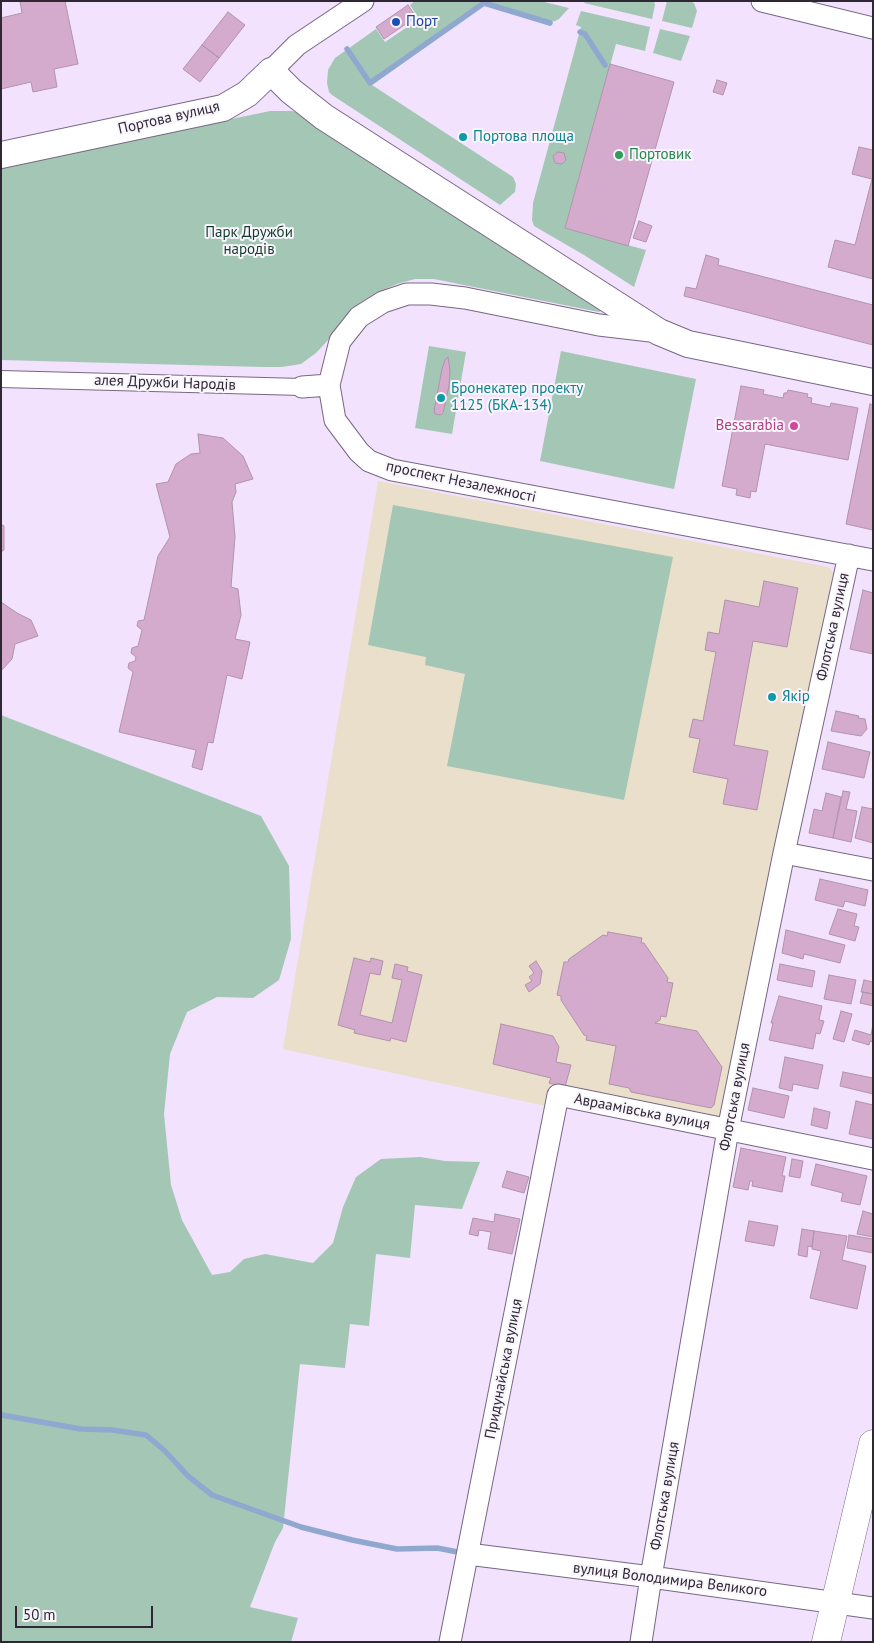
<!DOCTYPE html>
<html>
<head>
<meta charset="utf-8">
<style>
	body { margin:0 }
	#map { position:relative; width:874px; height:1643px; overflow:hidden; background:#f2e2fd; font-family:"PT Sans",sans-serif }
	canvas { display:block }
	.frame { position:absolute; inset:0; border:2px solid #2f2834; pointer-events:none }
	.scale { position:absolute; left:15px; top:1606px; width:138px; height:22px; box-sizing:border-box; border:2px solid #2f2834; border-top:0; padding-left:6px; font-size:15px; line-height:18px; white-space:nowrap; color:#2f2834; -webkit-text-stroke:4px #f9f5fc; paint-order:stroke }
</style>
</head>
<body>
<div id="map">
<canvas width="874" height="1643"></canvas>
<div class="frame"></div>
<div class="scale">50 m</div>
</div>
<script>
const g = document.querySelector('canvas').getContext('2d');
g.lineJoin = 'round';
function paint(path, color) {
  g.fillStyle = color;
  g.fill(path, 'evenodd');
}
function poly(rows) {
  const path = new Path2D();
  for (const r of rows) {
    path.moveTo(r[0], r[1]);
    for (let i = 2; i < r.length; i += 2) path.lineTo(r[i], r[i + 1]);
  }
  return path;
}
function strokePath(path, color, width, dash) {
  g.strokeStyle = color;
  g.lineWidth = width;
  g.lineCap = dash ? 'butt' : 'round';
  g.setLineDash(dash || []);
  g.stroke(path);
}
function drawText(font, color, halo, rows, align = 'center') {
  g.font = font + ' "PT Sans",sans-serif';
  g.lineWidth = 4;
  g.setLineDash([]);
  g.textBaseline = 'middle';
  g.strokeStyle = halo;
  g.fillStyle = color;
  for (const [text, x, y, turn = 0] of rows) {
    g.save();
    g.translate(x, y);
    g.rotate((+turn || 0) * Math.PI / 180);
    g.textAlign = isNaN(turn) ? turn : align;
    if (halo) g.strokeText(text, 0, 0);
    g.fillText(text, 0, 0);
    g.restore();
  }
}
const commercial = poly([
	[378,481,828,567,831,569,833,573,832,582,724,1113,714,1119,553,1084,545,1106,283,1049]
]);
const green = poly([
	[415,1,540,1,569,8,559,19,555,21,545,23,485,5,372,85,513,177,516,184,515,192,500,205,332,95,329,92,327,83,328,70,335,58,376,29,385,42,419,19,410,5],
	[586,1,654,1,655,5,652,19,584,3],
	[667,1,689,1,694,3,697,11,692,28,662,21],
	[581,11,650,27,645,51,616,44,565,228,646,250,634,287,584,255,534,226,532,220,533,203,581,27,576,25],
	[660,29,690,36,681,61,653,53],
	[270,111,292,111,305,115,603,309,599,312,434,279,415,279,397,284,379,292,358,308,316,353,301,364,282,367,262,367,1,360,1,167],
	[429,346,466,352,452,434,415,428],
	[561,351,696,379,674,489,540,461],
	[393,505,673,557,624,800,447,766,465,674,425,665,426,657,368,645],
	[1,715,261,816,289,866,291,939,279,980,253,998,217,997,187,1012,170,1054,164,1114,171,1185,182,1220,212,1275,230,1272,244,1259,265,1254,313,1263,333,1243,343,1207,356,1177,381,1159,420,1157,445,1161,480,1162,462,1209,415,1205,410,1258,376,1254,369,1326,350,1324,345,1368,300,1364,283,1528,275,1542,250,1607,298,1618,291,1642,1,1642]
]);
const stream = poly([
	[580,32,585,34,605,65],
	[347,49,370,83,484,3,550,23],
	[1,1415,81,1429,112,1430,146,1435,165,1451,188,1476,212,1495,301,1527,352,1540,397,1549,437,1548,463,1553]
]);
const building = poly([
	[20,1,65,1,78,64,54,69,57,87,33,92,31,82,1,89,1,18,22,13,20,1],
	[408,5,416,17,384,39,376,27,408,5],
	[228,12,245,25,219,58,202,45,228,12],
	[202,45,219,58,200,82,183,69,202,45],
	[610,64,674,82,628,246,565,228,610,64],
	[717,80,727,83,723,95,713,92,717,80],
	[859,147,873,150,873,279,828,267,835,240,855,245,872,179,852,174,859,147],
	[558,152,564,153,566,160,562,164,555,163,553,156,558,152],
	[639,221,652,226,646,242,633,238,639,221],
	[706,255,719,259,718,265,873,305,873,345,684,296,686,287,696,289,706,255],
	[448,357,450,371,449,386,443,413,441,415,435,414,434,411,442,369,445,360,448,357],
	[741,386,764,390,763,394,783,398,784,393,787,393,788,390,808,394,807,397,812,398,811,403,830,407,831,403,858,408,848,460,765,444,756,492,751,491,750,498,736,495,737,489,722,486,741,386],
	[870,404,873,405,873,530,846,524,870,404],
	[198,434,223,438,243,456,253,479,235,484,236,492,232,502,235,537,231,587,238,589,241,615,235,639,250,642,242,679,227,675,213,743,208,742,202,770,192,767,196,750,119,732,133,672,128,668,129,663,135,661,136,657,131,653,132,648,138,646,142,630,137,626,138,621,144,620,158,556,170,537,156,484,168,482,176,464,191,454,200,453,198,434],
	[1,524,4,526,4,550,1,552,1,524],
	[764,581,798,588,787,647,753,641,734,745,768,751,757,810,723,804,728,779,693,772,700,739,689,737,693,719,703,721,716,652,705,650,708,632,719,634,725,600,759,607,764,581],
	[863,590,873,593,873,654,850,649,863,590],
	[1,602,17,613,31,620,38,636,15,644,12,659,1,671,1,602],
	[836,711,859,716,858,718,865,719,867,729,861,736,831,731,836,711],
	[828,742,870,752,864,778,822,769,828,742],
	[843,791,850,792,846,809,857,811,851,842,833,838,843,791],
	[826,793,841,797,833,838,809,833,814,809,822,811,826,793],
	[862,807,873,809,873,843,855,838,862,807],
	[820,879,868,890,865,906,845,901,843,907,815,900,820,879],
	[838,909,857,914,854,926,859,927,855,941,829,934,838,909],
	[786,930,845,945,840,963,804,954,803,959,782,953,786,930],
	[608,932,642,938,641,943,644,943,668,978,667,982,673,983,666,1017,661,1016,660,1020,655,1023,697,1031,722,1067,714,1105,711,1108,631,1092,629,1088,609,1084,616,1046,586,1040,587,1036,584,1035,561,1000,561,996,557,995,564,962,568,962,569,959,603,935,607,936,608,932],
	[354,958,370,962,371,958,383,961,380,975,370,973,360,1015,392,1023,402,980,392,978,395,964,408,967,407,971,422,975,406,1042,391,1038,390,1041,354,1033,355,1030,338,1025,354,958],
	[536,961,542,971,540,984,529,992,525,985,532,981,529,977,534,973,529,966,536,961],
	[780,964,815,971,812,987,777,980,780,964],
	[829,975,856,980,851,1004,824,999,829,975],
	[864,980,873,982,873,994,861,992,864,980],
	[863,992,873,994,873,1006,860,1003,863,992],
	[779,996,822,1006,819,1020,824,1021,820,1034,816,1033,813,1049,769,1040,773,1023,771,1023,779,996],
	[841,1011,852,1014,844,1042,833,1039,841,1011],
	[501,1024,553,1036,559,1047,556,1062,571,1065,565,1087,549,1083,551,1078,493,1064,501,1024],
	[873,1024,873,1042,870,1041,869,1045,852,1040,855,1030,871,1035,873,1024],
	[785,1057,823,1065,818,1089,793,1084,792,1091,779,1088,785,1057],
	[843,1072,873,1078,873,1094,840,1086,843,1072],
	[753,1088,789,1096,784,1118,748,1110,753,1088],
	[856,1101,873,1105,873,1139,849,1134,856,1101],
	[814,1108,830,1112,827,1129,811,1125,814,1108],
	[741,1148,786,1157,782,1176,785,1176,782,1192,752,1186,753,1181,750,1181,748,1190,733,1187,741,1148],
	[792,1159,803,1161,800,1178,789,1176,792,1159],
	[816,1164,867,1176,860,1205,841,1201,843,1193,811,1185,816,1164],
	[507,1171,529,1177,524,1193,502,1187,507,1171],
	[863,1211,873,1214,873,1237,857,1234,863,1211],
	[495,1214,520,1219,512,1254,488,1249,491,1232,479,1230,478,1236,469,1234,473,1218,494,1222,495,1214],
	[749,1221,778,1226,774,1246,745,1241,749,1221],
	[802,1229,814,1231,812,1247,808,1246,807,1257,798,1255,802,1229],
	[814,1231,847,1236,842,1260,866,1266,857,1309,810,1298,821,1251,812,1249,814,1231],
	[849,1235,873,1239,873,1253,847,1248,849,1235]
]);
const pedestrian = poly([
	[1,379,302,387]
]);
const minor = poly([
	[762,1,873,28],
	[271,71,297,45,363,1],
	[659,332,599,325,465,298,431,294,407,294,383,302,359,317,340,341,329,385,335,420,359,452,369,461,392,470,873,560],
	[302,387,329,385],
	[784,853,873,870],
	[468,1554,651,1577,873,1608],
	[450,1642,558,1095,873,1159],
	[641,1642,651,1577,728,1130,784,853,849,555]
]);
const tertiary = poly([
	[1,155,223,108,247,94,271,71,291,91,324,117,659,332,688,344,873,382]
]);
const secondary = poly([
	[826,1642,873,1444]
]);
const markers = [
	[396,22,5,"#1a4fb4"],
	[463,137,5,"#0f9aa8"],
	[619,155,5,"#2e9e5b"],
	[441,398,5,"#0f9aa8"],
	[794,426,5,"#d1479c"],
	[772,697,5,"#0f9aa8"]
];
const transitNames = [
	["Порт",406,22]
];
const streetNames = [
	["Портова вулиця",169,118,-13],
	["алея Дружби Народів",165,383,2],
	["проспект Незалежності",461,482,12],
	["Флотська вулиця",833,627,-78],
	["Флотська вулиця",735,1097,-79],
	["Авраамівська вулиця",642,1112,11],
	["Придунайська вулиця",504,1369,-79],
	["Флотська вулиця",665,1496,-80],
	["вулиця Володимира Великого",670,1580,7]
];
const cultureNames = [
	["Портова площа",473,137],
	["Бронекатер проекту",451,389],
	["1125 (БКА-134)",451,406],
	["Якір",782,697]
];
const leisureNames = [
	["Портовик",629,155]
];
const parkNames = [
	["Парк Дружби",249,233],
	["народів",249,250]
];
const hotelNames = [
	["Bessarabia",784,426]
];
paint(commercial, '#e9dfca');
paint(green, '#a4c7b5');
strokePath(stream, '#90a8d0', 5.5);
paint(building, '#d4abcc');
strokePath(building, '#b193ab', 1);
strokePath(pedestrian, '#786784', 18);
strokePath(minor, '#786784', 23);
strokePath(tertiary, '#786784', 28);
strokePath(secondary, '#786784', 29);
strokePath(pedestrian, '#fff', 16);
strokePath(minor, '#fff', 21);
strokePath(tertiary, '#fff', 26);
strokePath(secondary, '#fff', 28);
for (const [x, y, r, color] of markers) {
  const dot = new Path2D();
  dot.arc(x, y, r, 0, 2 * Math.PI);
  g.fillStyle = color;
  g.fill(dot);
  strokePath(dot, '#f9f5fc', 2);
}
drawText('15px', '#164399', '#f9f5fc', transitNames, 'left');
drawText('15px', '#2f2834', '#f9f5fc', streetNames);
drawText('15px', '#0d838f', '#f9f5fc', cultureNames, 'left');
drawText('15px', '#27864d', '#f9f5fc', leisureNames, 'left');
drawText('15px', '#133d2b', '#f9f5fc', parkNames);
drawText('15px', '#b23c85', '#f9f5fc', hotelNames, 'right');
</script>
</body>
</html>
